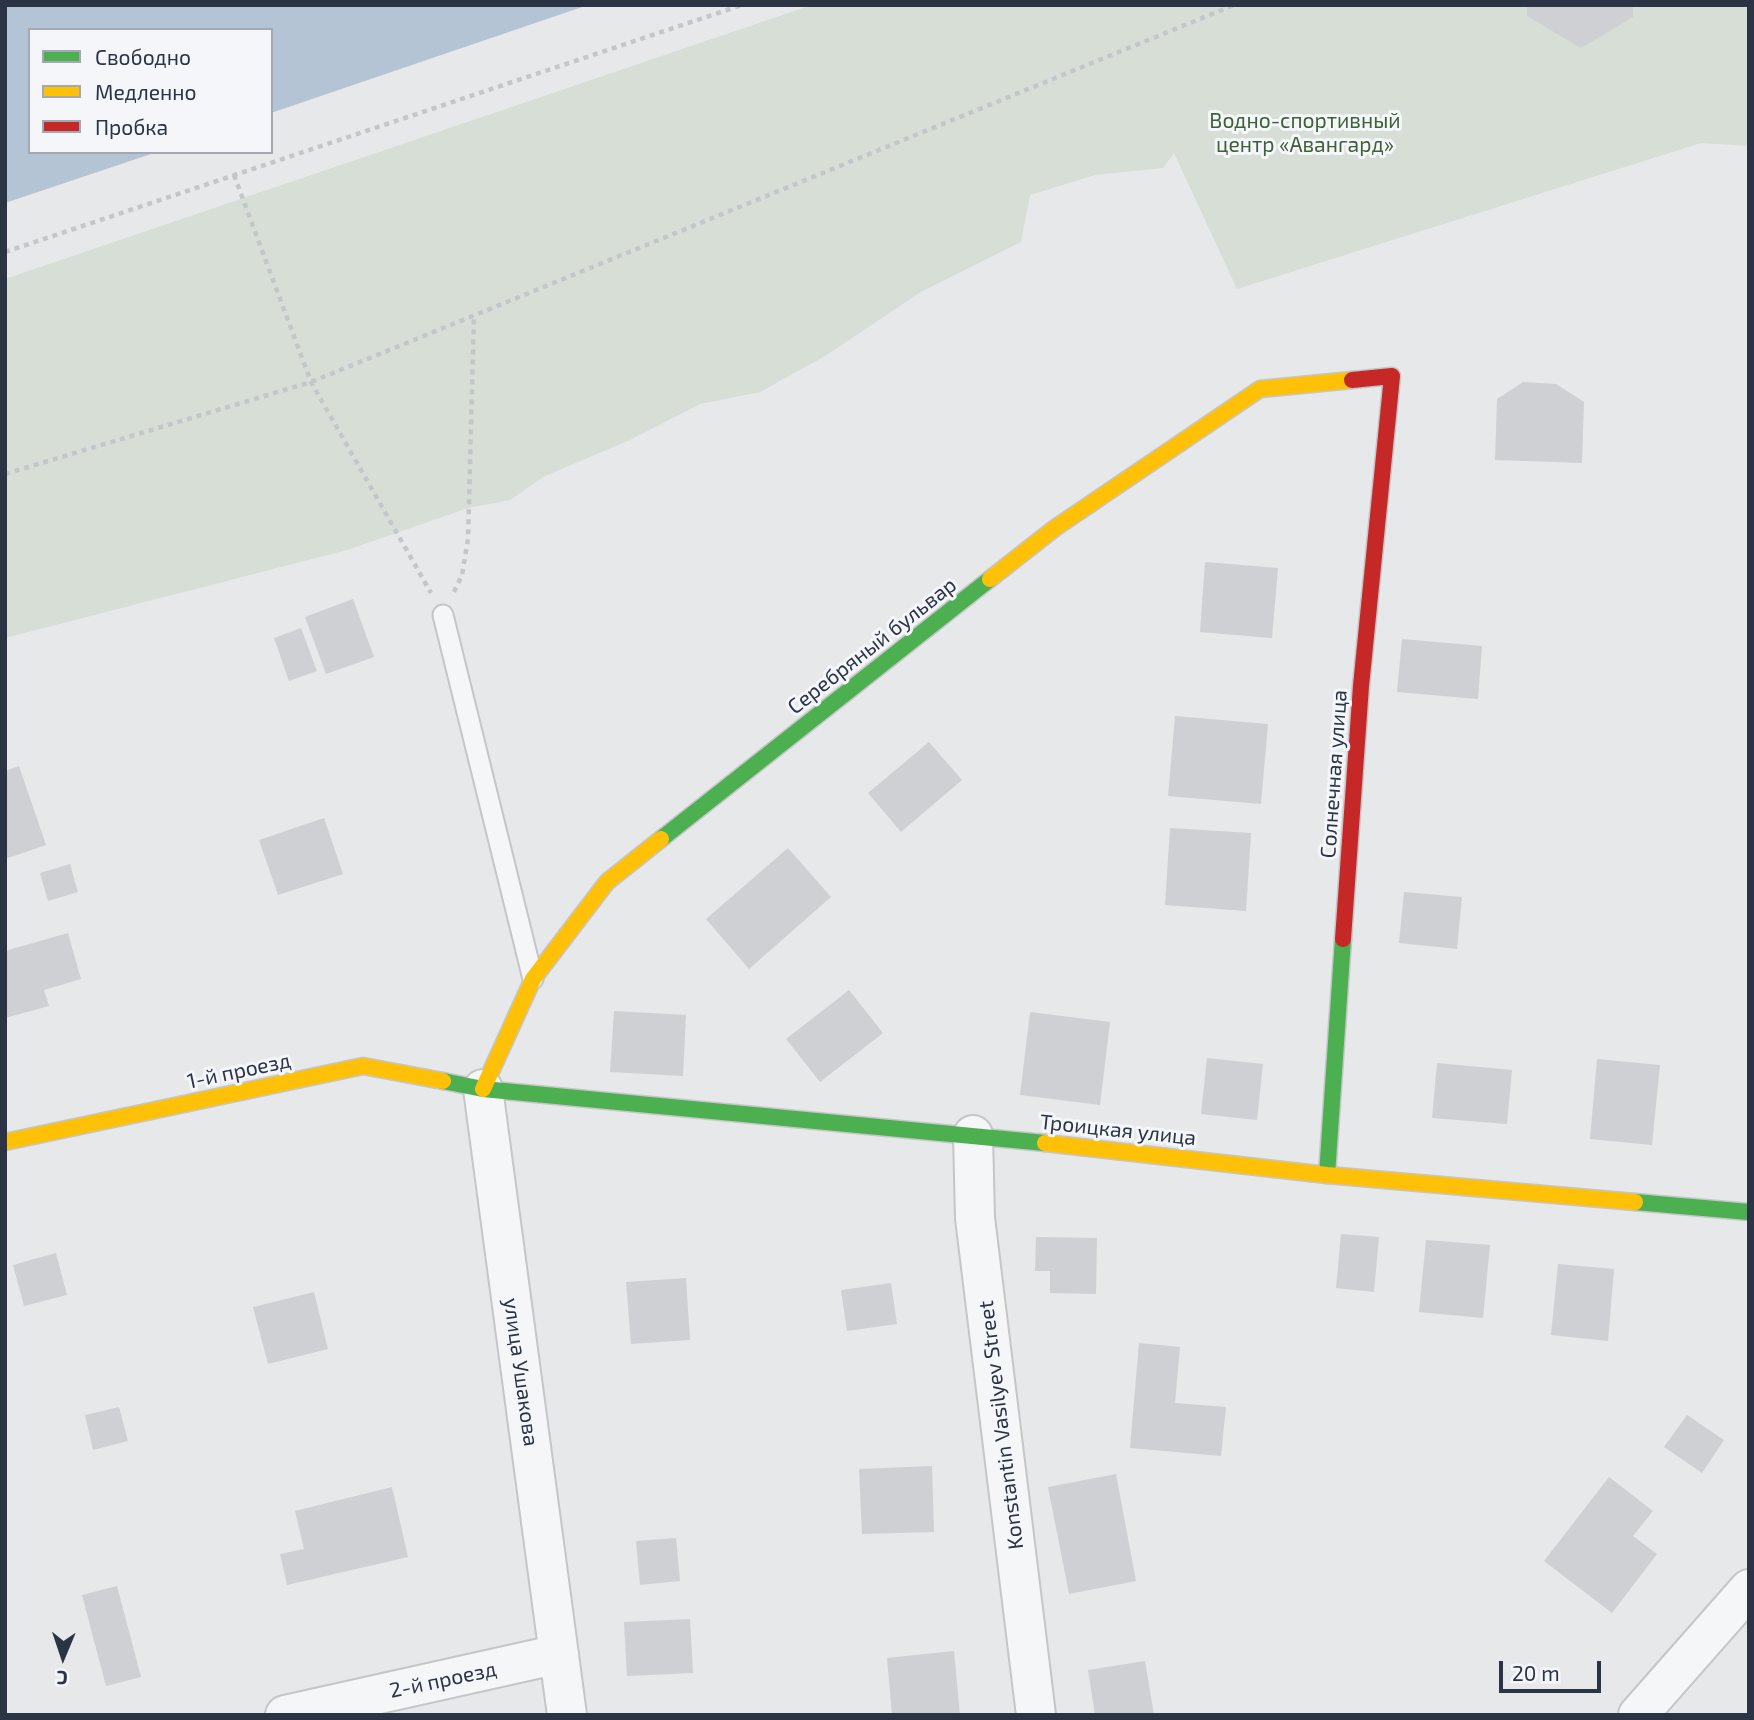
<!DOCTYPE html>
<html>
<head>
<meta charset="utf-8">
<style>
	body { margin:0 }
	#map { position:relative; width:1754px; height:1720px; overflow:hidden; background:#e6e8ea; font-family:"Exo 2",sans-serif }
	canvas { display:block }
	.frame { position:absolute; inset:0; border:7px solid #2b3445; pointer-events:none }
	.legend { position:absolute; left:28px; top:28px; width:245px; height:126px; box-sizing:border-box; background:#f4f6f9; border:2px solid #a4a8b1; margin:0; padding:9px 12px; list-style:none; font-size:21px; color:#2b3445 }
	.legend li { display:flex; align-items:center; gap:14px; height:35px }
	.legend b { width:35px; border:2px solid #a4a8b1 }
	.north { position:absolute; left:28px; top:1622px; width:70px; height:70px; -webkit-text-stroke:5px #f4f6f9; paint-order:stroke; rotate:182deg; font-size:19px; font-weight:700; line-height:28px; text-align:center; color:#2b3445 }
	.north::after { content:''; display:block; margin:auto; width:24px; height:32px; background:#2b3445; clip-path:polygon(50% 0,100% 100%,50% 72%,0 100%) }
	.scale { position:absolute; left:1499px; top:1661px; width:102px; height:32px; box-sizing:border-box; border:4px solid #2b3445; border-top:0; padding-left:9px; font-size:21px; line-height:24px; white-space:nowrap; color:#2b3445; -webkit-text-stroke:5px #f4f6f9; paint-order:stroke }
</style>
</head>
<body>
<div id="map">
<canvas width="1754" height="1720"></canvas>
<div class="frame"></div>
<ul class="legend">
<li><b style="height:9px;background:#4caf50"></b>Свободно</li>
<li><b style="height:9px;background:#ffc107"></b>Медленно</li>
<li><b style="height:9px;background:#c62828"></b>Пробка</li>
</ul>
<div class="north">С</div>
<div class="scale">20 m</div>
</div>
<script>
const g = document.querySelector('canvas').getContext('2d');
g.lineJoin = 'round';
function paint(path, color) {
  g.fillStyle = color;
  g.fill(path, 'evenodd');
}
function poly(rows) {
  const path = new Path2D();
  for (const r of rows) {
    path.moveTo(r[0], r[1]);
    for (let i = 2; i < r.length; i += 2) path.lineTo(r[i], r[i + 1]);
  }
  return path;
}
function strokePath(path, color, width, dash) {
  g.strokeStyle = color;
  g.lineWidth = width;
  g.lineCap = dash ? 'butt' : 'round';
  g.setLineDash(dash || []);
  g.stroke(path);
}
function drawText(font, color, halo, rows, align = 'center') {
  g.font = font + ' "Exo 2",sans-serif';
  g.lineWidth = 6;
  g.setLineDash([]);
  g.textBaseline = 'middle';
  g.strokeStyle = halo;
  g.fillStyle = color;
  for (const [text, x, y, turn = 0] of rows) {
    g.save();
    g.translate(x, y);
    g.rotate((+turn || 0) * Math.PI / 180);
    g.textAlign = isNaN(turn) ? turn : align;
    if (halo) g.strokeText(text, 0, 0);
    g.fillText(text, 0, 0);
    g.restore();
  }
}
const green = poly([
	[812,5,1749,5,1749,146,1701,143,1237,289,1174,153,1163,168,1095,175,1030,195,1021,242,921,292,827,355,760,392,700,404,630,440,545,476,510,500,468,508,347,550,5,638,5,279]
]);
const water = poly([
	[5,5,588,5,271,113,271,30,30,30,30,152,157,152,5,203]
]);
const building = poly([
	[1527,5,1633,5,1633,17,1581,48,1527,16],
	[1523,382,1556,384,1584,402,1582,463,1495,460,1497,399],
	[1205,562,1278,568,1272,638,1200,632],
	[353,599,374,657,326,674,305,617],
	[301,628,317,671,289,681,274,638],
	[1402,639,1482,646,1478,699,1397,692],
	[1175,716,1268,724,1261,804,1168,796],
	[929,742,962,780,901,832,868,793],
	[19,766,46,845,5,859,5,771],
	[324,818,343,874,278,895,259,840],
	[1170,828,1251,833,1246,911,1165,905],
	[788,848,831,897,749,969,706,919],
	[70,864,78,892,48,901,40,873],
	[1404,892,1462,897,1457,949,1399,943],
	[68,933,81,979,44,990,49,1006,5,1018,5,951],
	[849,990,883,1033,820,1082,786,1039],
	[614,1011,686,1015,683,1076,610,1072],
	[1030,1012,1110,1022,1100,1105,1020,1095],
	[1207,1058,1263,1064,1257,1120,1201,1114],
	[1597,1059,1660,1065,1652,1145,1590,1139],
	[1437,1063,1512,1070,1507,1124,1432,1118],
	[1341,1234,1379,1237,1374,1292,1336,1288],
	[1036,1237,1097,1238,1096,1294,1050,1293,1050,1271,1035,1271],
	[1426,1240,1490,1245,1483,1318,1419,1312],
	[56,1253,67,1295,24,1306,13,1265],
	[1558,1264,1614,1269,1608,1341,1551,1335],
	[686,1278,690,1340,631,1344,626,1282],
	[891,1283,897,1324,847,1331,841,1290],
	[314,1292,328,1349,268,1364,253,1307],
	[1139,1343,1180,1347,1175,1403,1226,1407,1221,1456,1130,1448],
	[119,1407,128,1441,93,1450,85,1415],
	[1687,1415,1724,1440,1702,1473,1664,1447],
	[932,1466,934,1532,862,1534,859,1469],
	[1116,1474,1136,1581,1069,1594,1048,1487],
	[1609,1477,1653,1511,1633,1536,1657,1554,1612,1613,1544,1561],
	[392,1487,408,1557,287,1585,280,1554,304,1549,295,1511],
	[676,1538,680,1581,640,1585,636,1541],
	[117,1586,141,1677,106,1686,82,1595],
	[690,1619,693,1673,627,1676,624,1622],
	[954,1651,960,1715,892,1715,887,1658],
	[1145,1661,1154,1715,1095,1715,1088,1670]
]);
const path = poly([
	[234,175,311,382,431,593],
	[5,252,742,5],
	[5,474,311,382,1234,5],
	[454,592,462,575,468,539,474,315]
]);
const lane = poly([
	[443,615,533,979]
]);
const street = poly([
	[483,1089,567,1715],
	[973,1135,975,1218,1036,1715],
	[285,1715,559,1654],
	[1638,1715,1749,1589]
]);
const fast = poly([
	[661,839,990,579],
	[443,1081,483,1089,1045,1143],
	[1327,1175,1343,939],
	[1635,1202,1749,1212]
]);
const slow = poly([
	[990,579,1055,528,1260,389,1352,380],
	[483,1089,533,979,607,882,661,839],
	[5,1142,363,1066,443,1081],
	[1045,1143,1327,1175,1635,1202]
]);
const jam = poly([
	[1343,939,1361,686,1392,376,1352,380]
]);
const parkNames = [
	["Водно-спортивный",1305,121],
	["центр «Авангард»",1305,145]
];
const streetNames = [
	["Серебряный бульвар",872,646,-38],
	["Солнечная улица",1334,774,-86],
	["1-й проезд",239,1071,-12],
	["Троицкая улица",1118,1130,6],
	["улица Ушакова",521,1372,82],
	["Konstantin Vasilyev Street",1001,1425,-97],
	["2-й проезд",443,1680,-12]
];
paint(green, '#d6ded6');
paint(water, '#b4c4d5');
paint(building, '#ced0d3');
strokePath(lane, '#c4c6c8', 23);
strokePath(street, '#c4c6c8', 42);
strokePath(fast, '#c4c6c8', 19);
strokePath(slow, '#c4c6c8', 19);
strokePath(jam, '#c4c6c8', 19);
strokePath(path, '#c5c6ca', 4.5, [5, 5]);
strokePath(lane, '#f5f6f7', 19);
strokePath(street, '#f5f6f7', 38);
strokePath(fast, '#4caf50', 16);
strokePath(slow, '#ffc107', 16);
strokePath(jam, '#c62828', 16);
drawText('21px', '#3f6138', '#f4f6f9', parkNames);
drawText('21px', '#2b3445', '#f4f6f9', streetNames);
</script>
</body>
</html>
